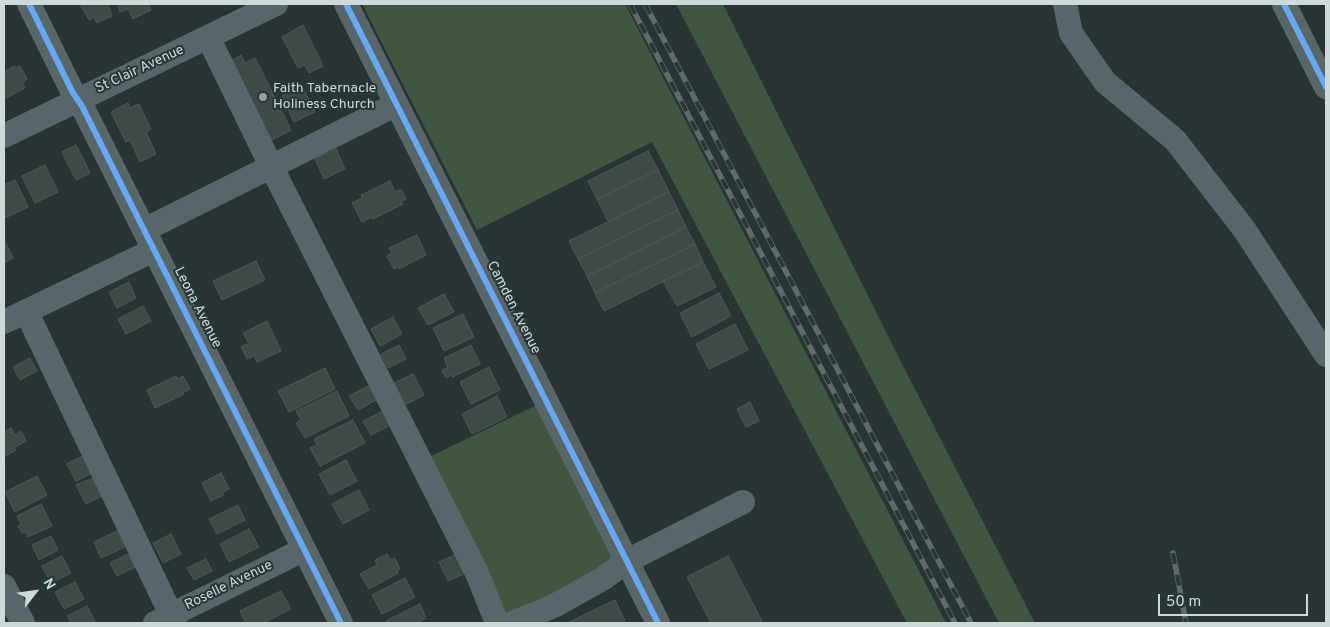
<!DOCTYPE html>
<html>
<head>
<meta charset="utf-8">
<style>
	body { margin:0 }
	#map { position:relative; width:1330px; height:627px; overflow:hidden; background:#2a3434; font-family:Overpass,sans-serif }
	canvas { display:block }
	.frame { position:absolute; inset:0; border:5px solid #ced9d9; pointer-events:none }
	.north { position:absolute; left:10px; top:567px; width:50px; height:50px; -webkit-text-stroke:4px #263838; paint-order:stroke; rotate:60deg; font-size:14px; font-weight:700; line-height:20px; text-align:center; color:#ced9d9 }
	.north::after { content:''; display:block; margin:auto; width:18px; height:22px; background:#ced9d9; clip-path:polygon(50% 0,100% 100%,50% 72%,0 100%) }
	.scale { position:absolute; left:1158px; top:594px; width:150px; height:22px; box-sizing:border-box; border:2px solid #ced9d9; border-top:0; padding-left:6px; font-size:15px; line-height:18px; white-space:nowrap; color:#ced9d9; -webkit-text-stroke:4px #263838; paint-order:stroke }
</style>
</head>
<body>
<div id="map">
<canvas width="1330" height="627"></canvas>
<div class="frame"></div>
<div class="north">N</div>
<div class="scale">50 m</div>
</div>
<script>
const g = document.querySelector('canvas').getContext('2d');
g.lineJoin = 'round';
function paint(path, color) {
  g.fillStyle = color;
  g.fill(path, 'evenodd');
}
function poly(rows) {
  const path = new Path2D();
  for (const r of rows) {
    path.moveTo(r[0], r[1]);
    for (let i = 2; i < r.length; i += 2) path.lineTo(r[i], r[i + 1]);
  }
  return path;
}
function strokePath(path, color, width, dash) {
  g.strokeStyle = color;
  g.lineWidth = width;
  g.lineCap = dash ? 'butt' : 'round';
  g.setLineDash(dash || []);
  g.stroke(path);
}
function drawText(font, color, halo, rows, align = 'center') {
  g.font = font + ' Overpass,sans-serif';
  g.lineWidth = 4;
  g.setLineDash([]);
  g.textBaseline = 'middle';
  g.strokeStyle = halo;
  g.fillStyle = color;
  for (const [text, x, y, turn = 0] of rows) {
    g.save();
    g.translate(x, y);
    g.rotate((+turn || 0) * Math.PI / 180);
    g.textAlign = isNaN(turn) ? turn : align;
    if (halo) g.strokeText(text, 0, 0);
    g.fillText(text, 0, 0);
    g.restore();
  }
}
const green = poly([
	[362,4,625,4,946,623,907,623,652,142,477,230],
	[676,4,723,4,900,360,1035,623,999,623],
	[537,405,616,564,513,615,500,613,425,459]
]);
const building = poly([
	[80,4,108,4,112,16,97,23,94,17,89,20,80,4],
	[117,4,148,4,151,10,133,19,128,9,120,12,117,4],
	[303,25,323,66,309,73,305,65,298,68,282,37,303,25],
	[241,55,245,63,255,58,291,130,272,140,232,60,241,55],
	[14,66,15,68,20,66,27,79,22,82,25,88,4,99,4,72,14,66],
	[302,86,315,112,294,122,282,96,302,86],
	[128,103,130,108,139,104,151,129,146,132,156,154,140,162,130,140,126,142,111,112,128,103],
	[76,145,90,173,76,180,62,152,76,145],
	[336,149,345,169,324,179,315,159,336,149],
	[648,151,658,170,597,199,588,181,648,151],
	[45,165,58,192,35,203,22,176,45,165],
	[658,170,669,192,608,221,597,199,658,170],
	[15,180,28,207,5,218,4,185,15,180],
	[390,181,395,192,401,189,406,199,401,201,403,204,373,219,372,217,362,222,352,203,362,198,361,195,390,181],
	[669,192,678,210,578,259,569,241,669,192],
	[678,210,686,227,587,276,578,259,678,210],
	[686,227,695,244,595,293,587,276,686,227],
	[417,235,426,255,399,269,398,267,394,269,387,256,392,253,389,248,417,235],
	[4,239,13,258,4,263,4,239],
	[695,244,703,262,604,311,595,293,695,244],
	[256,261,265,280,222,300,213,281,256,261],
	[703,262,716,287,677,306,663,281,703,262],
	[129,282,136,298,117,308,109,292,129,282],
	[719,293,731,316,692,337,680,313,719,293],
	[444,294,454,312,428,325,418,308,444,294],
	[143,306,151,321,126,334,118,319,143,306],
	[463,314,474,337,444,351,433,328,463,314],
	[393,317,402,334,380,346,371,329,393,317],
	[267,321,281,351,257,362,254,356,247,359,241,347,249,343,243,333,267,321],
	[735,324,748,350,709,369,696,344,735,324],
	[399,345,406,359,388,368,381,354,399,345],
	[471,345,480,364,452,377,451,375,446,378,442,370,448,367,444,358,471,345],
	[30,358,37,371,20,380,13,367,30,358],
	[489,367,500,390,471,404,460,382,489,367],
	[325,368,335,389,289,412,278,391,325,368],
	[413,374,424,395,405,405,394,383,413,374],
	[176,376,177,379,183,376,190,389,183,393,184,394,155,408,147,390,176,376],
	[370,385,378,399,358,410,349,396,370,385],
	[337,391,349,416,305,438,296,423,301,420,296,411,337,391],
	[497,396,507,417,472,434,462,414,497,396],
	[750,402,759,421,746,427,737,409,750,402],
	[383,411,391,425,371,435,363,421,383,411],
	[353,420,365,443,320,466,310,448,317,445,314,439,353,420],
	[11,428,15,435,21,431,26,441,14,448,16,450,4,457,4,432,11,428],
	[84,455,93,473,76,481,67,464,84,455],
	[346,460,357,481,330,495,319,474,346,460],
	[221,473,229,489,223,492,223,495,211,501,202,483,221,473],
	[37,476,47,495,15,512,5,492,37,476],
	[95,477,104,495,86,504,76,485,95,477],
	[359,490,369,510,343,524,332,504,359,490],
	[41,504,52,526,28,537,26,532,22,533,18,526,21,524,17,516,41,504],
	[238,505,245,520,217,534,209,519,238,505],
	[249,529,259,547,229,562,220,544,249,529],
	[117,531,125,547,101,558,94,542,117,531],
	[171,534,181,554,163,563,153,543,171,534],
	[51,536,58,550,39,560,32,545,51,536],
	[128,554,135,567,117,576,110,563,128,554],
	[387,554,390,560,395,558,400,569,397,571,398,573,369,589,360,574,377,565,375,560,387,554],
	[457,554,466,573,448,581,439,562,457,554],
	[62,556,71,573,51,583,42,566,62,556],
	[728,556,763,623,711,623,708,617,687,577,728,556],
	[206,559,212,571,194,580,187,568,206,559],
	[405,578,415,597,382,614,372,595,405,578],
	[75,582,84,599,64,609,55,592,75,582],
	[281,591,291,609,263,623,246,623,240,611,281,591],
	[615,600,625,621,620,623,567,623,615,600],
	[420,604,426,618,418,623,387,623,386,621,420,604],
	[87,606,96,623,71,623,67,616,87,606]
]);
const minor = poly([
	[29,4,73,93,82,106,341,623],
	[346,4,658,623],
	[1065,4,1071,33,1105,82,1175,140,1244,229,1326,355],
	[1284,4,1326,87],
	[208,37,271,166,477,573,497,623],
	[4,136,276,4],
	[144,230,395,105],
	[26,311,175,623],
	[4,322,154,250],
	[4,586,23,623],
	[155,623,303,550],
	[512,623,554,606,604,578,627,561,743,502]
]);
const rail = poly([
	[630,4,955,623],
	[645,4,971,623],
	[1173,553,1186,623]
]);
const cycleway = poly([
	[29,4,73,93,82,106,341,623],
	[346,4,658,623],
	[1284,4,1326,87]
]);
const markers = [
	[263,97,5,"#959f9f"]
];
const streetNames = [
	["St Clair Avenue",140,70,-25],
	["Leona Avenue",197,308,63],
	["Camden Avenue",513,308,63],
	["Roselle Avenue",229,586,-26]
];
const poiNames = [
	["Faith Tabernacle",273,89],
	["Holiness Church",273,105]
];
paint(green, '#405642');
paint(building, '#404948');
strokePath(building, '#4f5756', 1);
strokePath(minor, '#58666a', 24);
strokePath(rail, '#606a6c', 5.5);
strokePath(rail, '#263838', 4, [11]);
strokePath(cycleway, '#66a8f1', 6);
for (const [x, y, r, color] of markers) {
  const dot = new Path2D();
  dot.arc(x, y, r, 0, 2 * Math.PI);
  g.fillStyle = color;
  g.fill(dot);
  strokePath(dot, '#263838', 2);
}
drawText('14px', '#ced9d9', '#263838', streetNames);
drawText('14px', '#ced9d9', '#263838', poiNames, 'left');
</script>
</body>
</html>
